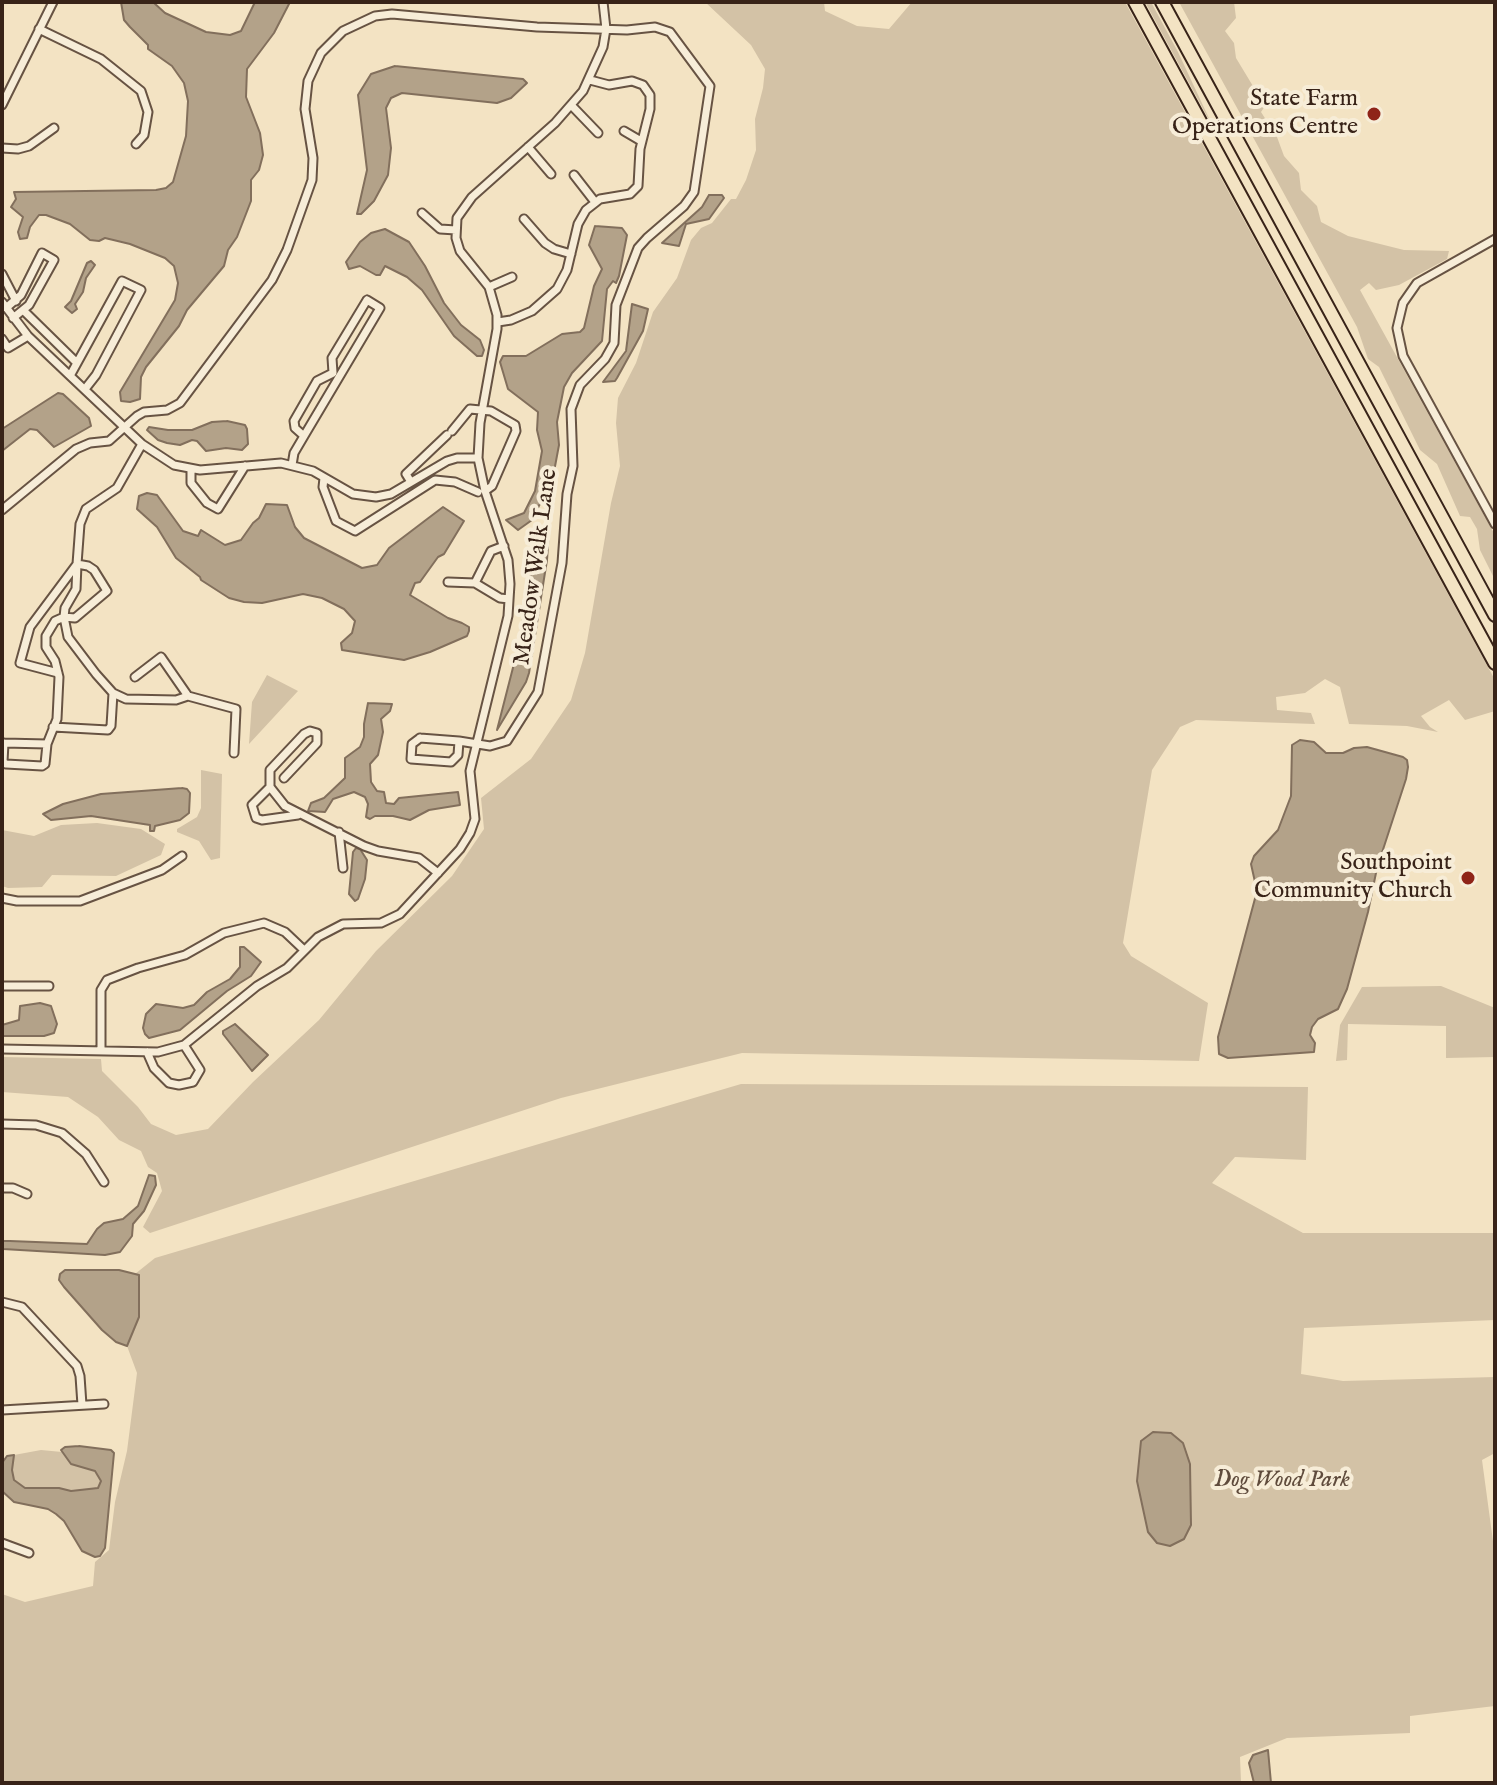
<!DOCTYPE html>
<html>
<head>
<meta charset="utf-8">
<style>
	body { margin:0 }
	#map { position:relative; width:1497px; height:1785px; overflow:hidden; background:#f3e3c3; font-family:"IM FELL English",serif }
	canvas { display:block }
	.frame { position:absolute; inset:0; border:4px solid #382318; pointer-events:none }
</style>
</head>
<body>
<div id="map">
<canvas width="1497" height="1785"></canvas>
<div class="frame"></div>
</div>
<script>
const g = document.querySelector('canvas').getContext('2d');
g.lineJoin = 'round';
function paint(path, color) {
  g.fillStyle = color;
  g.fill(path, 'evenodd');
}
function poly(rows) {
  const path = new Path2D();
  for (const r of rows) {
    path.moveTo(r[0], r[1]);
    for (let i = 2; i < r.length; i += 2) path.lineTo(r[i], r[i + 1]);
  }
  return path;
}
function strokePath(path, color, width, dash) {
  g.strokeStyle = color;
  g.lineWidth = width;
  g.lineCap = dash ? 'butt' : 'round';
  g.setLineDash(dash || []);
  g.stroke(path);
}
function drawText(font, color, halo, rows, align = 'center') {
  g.font = font + ' "IM FELL English",serif';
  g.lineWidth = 8;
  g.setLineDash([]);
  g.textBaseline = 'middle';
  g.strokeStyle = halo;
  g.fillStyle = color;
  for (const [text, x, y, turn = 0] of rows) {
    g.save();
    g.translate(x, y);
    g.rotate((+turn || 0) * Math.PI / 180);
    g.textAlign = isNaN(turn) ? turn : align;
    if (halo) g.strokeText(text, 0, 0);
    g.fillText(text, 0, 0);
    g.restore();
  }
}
const green = poly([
	[705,2,824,2,825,11,857,26,889,29,912,2,1125,2,1495,680,1495,711,1465,720,1449,700,1421,716,1430,727,1438,732,1407,726,1349,724,1340,687,1325,679,1305,693,1276,697,1277,710,1311,713,1315,724,1196,720,1180,727,1152,770,1123,943,1131,956,1208,1003,1199,1061,742,1053,561,1098,150,1233,143,1227,162,1191,157,1173,148,1167,141,1151,119,1140,98,1117,68,1097,2,1092,2,1057,101,1059,102,1071,138,1107,151,1124,176,1135,208,1129,253,1082,319,1020,376,951,452,876,484,829,481,798,531,759,571,700,585,653,611,503,620,466,616,423,618,398,636,363,653,312,677,278,691,240,701,228,712,223,731,199,736,199,746,180,756,150,755,119,763,88,765,69,751,45],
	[1145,2,1151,2,1178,52,1214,129],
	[1179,2,1234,2,1236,18,1225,31,1234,43,1236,58,1265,106,1261,112,1277,137,1284,156,1299,173,1301,190,1317,206,1321,222,1348,236,1404,250,1449,251,1447,259,1399,285,1376,290,1369,283,1360,290,1495,535,1495,580,1480,550,1477,529,1470,517,1460,516,1437,464,1420,450,1379,367,1368,359,1357,327],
	[267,675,298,691,249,744,252,702],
	[201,770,222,774,220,858,211,860,199,841,177,832,177,829,197,817,201,808],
	[97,823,141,829,165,844,161,855,116,876,52,875,42,887,8,888,2,886,2,830,34,836,61,825],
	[1441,986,1495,1008,1495,1057,1446,1058,1446,1026,1348,1024,1347,1060,1336,1061,1340,1025,1362,987],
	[741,1084,1308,1087,1306,1160,1235,1157,1212,1183,1303,1233,1495,1233,1495,1320,1304,1328,1301,1374,1343,1381,1495,1377,1495,1453,1482,1460,1495,1556,1495,1706,1410,1716,1410,1733,1287,1738,1240,1757,1241,1783,2,1783,2,1594,25,1602,93,1586,95,1562,109,1550,115,1502,127,1451,137,1373,127,1346,139,1317,139,1276,135,1274,155,1258],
	[41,1450,62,1452,71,1464,94,1471,101,1481,98,1488,71,1491,59,1488,37,1489,25,1488,14,1480,12,1470,14,1455]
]);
const water = poly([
	[121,2,153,2,165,13,206,32,230,35,241,31,255,2,290,2,274,33,247,69,246,97,260,133,263,155,259,170,251,180,251,201,237,237,228,250,224,266,187,310,179,326,146,367,141,377,140,399,130,402,121,401,120,392,175,300,178,283,174,266,165,258,130,244,105,238,99,241,90,240,70,224,46,215,39,215,30,227,27,238,20,239,18,232,23,217,11,207,16,199,14,192,156,190,166,188,173,182,186,136,188,101,184,83,172,66,148,49,148,45,130,27,124,20,121,2],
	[395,66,523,79,527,83,511,98,497,103,402,93,391,98,386,108,391,148,388,175,374,201,361,214,357,214,367,170,358,95,371,74,395,66],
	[709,195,722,195,724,198,709,219,686,224,679,246,662,243,702,207,709,195],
	[595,226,622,228,627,235,619,276,616,283,613,281,607,289,602,341,572,373,564,387,557,422,559,445,553,477,532,520,518,530,506,520,524,513,535,491,542,451,537,430,538,412,508,389,500,362,503,356,526,356,562,334,580,332,584,328,594,286,602,269,589,245,595,226],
	[385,229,409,242,425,266,444,303,461,325,480,340,484,350,482,356,477,356,454,336,422,290,407,277,385,266,380,275,376,275,360,266,349,269,346,262,360,242,371,233,385,229],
	[91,261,95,265,86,278,83,292,75,304,77,309,72,313,65,307,71,301,87,263,91,261],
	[632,304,648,309,643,331,617,378,615,381,603,382,626,351,632,304],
	[58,393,63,394,89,418,91,426,54,447,37,430,30,429,2,451,2,429,58,393],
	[227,421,245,425,247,429,248,444,242,450,226,448,206,451,197,441,192,440,180,445,167,443,158,440,147,430,149,427,168,430,192,430,212,422,227,421],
	[147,493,157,495,183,531,198,536,201,530,225,545,241,540,253,523,259,518,266,504,287,505,295,527,304,538,362,568,377,565,389,548,443,507,464,521,444,554,438,557,420,582,415,583,410,595,448,618,462,623,469,627,469,631,467,636,430,652,404,660,342,650,341,643,352,633,355,621,344,609,322,598,303,594,262,603,244,602,229,598,201,580,200,577,176,558,157,527,137,509,139,496,147,493],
	[550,516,547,560,529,673,526,682,497,730,517,652,537,539,550,516],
	[368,703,392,704,390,711,381,719,383,732,378,755,370,764,371,782,377,791,384,792,386,803,394,804,399,798,458,792,460,805,429,810,410,820,393,816,375,816,370,819,366,817,368,804,365,797,354,792,333,799,325,812,308,811,311,803,324,798,345,778,345,758,360,747,364,737,364,724,368,703],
	[1300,740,1314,742,1326,753,1343,753,1354,748,1367,747,1403,757,1407,760,1408,767,1406,779,1377,868,1368,912,1347,989,1338,1009,1318,1019,1312,1027,1310,1035,1315,1043,1314,1052,1228,1058,1219,1054,1218,1037,1257,891,1251,864,1254,856,1278,830,1291,796,1292,745,1300,740],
	[182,788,187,789,190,793,189,813,180,820,155,826,154,831,150,831,150,825,91,816,51,820,43,814,63,804,101,794,182,788],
	[356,848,360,849,367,860,365,879,358,899,355,901,349,894,353,852,356,848],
	[240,947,244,947,261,962,251,976,227,991,180,1030,149,1038,145,1034,143,1028,146,1014,156,1004,183,1008,194,1005,207,992,230,979,240,967,240,947],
	[40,1003,51,1006,57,1024,54,1033,44,1036,2,1036,2,1025,19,1020,20,1006,40,1003],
	[235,1024,268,1055,252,1071,223,1034,223,1031,235,1024],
	[149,1175,155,1176,156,1185,144,1211,133,1224,132,1236,120,1252,105,1255,3,1249,3,1241,10,1241,87,1244,97,1229,104,1223,123,1219,138,1206,149,1175],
	[65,1270,119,1270,139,1275,139,1317,127,1346,116,1342,102,1330,64,1287,59,1280,60,1274,65,1270],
	[1153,1432,1171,1433,1183,1443,1190,1464,1191,1525,1184,1539,1170,1546,1157,1543,1148,1532,1137,1481,1141,1441,1153,1432],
	[79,1446,111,1450,114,1453,105,1548,100,1556,95,1557,82,1551,64,1521,56,1514,48,1509,14,1502,2,1491,2,1463,7,1456,14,1455,12,1470,14,1480,25,1488,59,1488,71,1491,98,1488,101,1481,95,1471,71,1464,61,1450,65,1447,79,1446],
	[1268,1750,1271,1783,1254,1783,1249,1763,1253,1755,1268,1750]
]);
const street = poly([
	[39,29,101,59,141,91,148,112,144,135,136,144],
	[2,105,53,2],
	[572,106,598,133],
	[624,131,641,141],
	[528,147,551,174],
	[2,148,18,149,29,146,54,128],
	[574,175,595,202],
	[422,213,440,229,456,230],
	[524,219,545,243,554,249,571,254],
	[1495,239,1417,283,1403,303,1397,328,1403,356,1495,524],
	[2,274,16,301],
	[489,287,512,277],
	[367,300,380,308,304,436,295,428,294,421,317,381,333,373,332,358,367,300],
	[2,302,28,336,142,444,174,465,200,470,281,463,313,471,353,494,376,497,391,494,447,461,457,458,478,458],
	[6,308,21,295,42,253,54,260,29,305,13,318],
	[24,311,77,363],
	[498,322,511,320,532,311,557,289,567,270,578,224,586,210,600,199,630,194,638,186,640,149,650,109,650,95,643,85,632,81,609,85,590,80],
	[2,339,8,348,28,336],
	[71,374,122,281,141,290,96,375,85,389],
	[452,431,470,409,491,411,515,425,516,431,492,486,485,491],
	[292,465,294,453,304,436],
	[191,469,191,483,207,503,218,509,245,466],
	[324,478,323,487,336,521,355,531,435,480,455,482,478,492],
	[411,482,406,474,447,435],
	[2,510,76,449,90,443,109,441,137,416,144,412,167,410,180,403,272,280,287,250,312,180,313,158,305,109,308,81,321,53,343,31,375,16,392,14,537,27,627,30,655,27,670,32,710,86,694,192,684,206,647,238,638,248,616,305,614,343,605,359,580,385,571,409,573,466,567,494,562,563,538,692,507,741,490,746,459,741],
	[448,582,475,583,500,598,509,599],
	[475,583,491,551,504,546],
	[58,673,20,663,30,627,77,564,80,524,86,509,117,488,142,444],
	[135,677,161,657,188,696],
	[53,727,108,730,111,726,113,693],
	[420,738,459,741,458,755,451,762,411,759,412,744,420,738],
	[4,743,47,744,45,764,42,766,6,764,3,762,4,743],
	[47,744,57,719,59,677,55,661,46,647,46,636,55,621,64,617,65,608,76,589,77,564,88,566,94,570,107,591,75,618,64,617,68,637,96,674,113,693,126,699,176,700,188,696,236,709,234,753],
	[284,778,317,743,317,733,310,731,304,734,270,770,270,787,285,806,364,846,378,851,419,858,438,873],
	[270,787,252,805,256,818,262,820,298,815],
	[339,832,343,868],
	[2,898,17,901,80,901,162,870,182,856],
	[2,986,49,986],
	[2,1049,158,1052,184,1045,257,986,287,968,318,937,343,924,381,923,400,914,460,849,470,833,475,819,470,771,508,616,510,584,508,560,485,491,478,458,480,423,497,329,497,315,489,287,460,251,456,238,457,218,472,197,555,123,583,91,603,47,606,29,603,2],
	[101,1051,101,990,107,980,138,968,185,955,224,933,264,923,285,932,304,950],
	[147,1052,154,1068,169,1083,179,1085,193,1082,200,1070,184,1045],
	[2,1124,36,1125,62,1133,86,1154,104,1182],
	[2,1188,13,1188,27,1194],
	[2,1302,22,1307,77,1366,80,1376,82,1405],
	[2,1410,104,1404],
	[2,1543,29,1553]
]);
const highway = poly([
	[1135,2,1495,663],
	[1162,2,1495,615]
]);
const markers = [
	[1374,114,8,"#8f2418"],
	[1468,878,8,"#8f2418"]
];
const poiNames = [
	["State Farm",1358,100],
	["Operations Centre",1358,128],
	["Southpoint",1452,864],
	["Community Church",1452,892]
];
const streetNames = [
	["Meadow Walk Lane",537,567,-82]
];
const parkNames = [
	["Dog Wood Park",1282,1481]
];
paint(green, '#d3c2a6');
paint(water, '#b3a289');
strokePath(water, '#826f5c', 2);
strokePath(street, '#675343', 11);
strokePath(highway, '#382318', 16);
strokePath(street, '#f7edd8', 7);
strokePath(highway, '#f3e3c3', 12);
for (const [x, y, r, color] of markers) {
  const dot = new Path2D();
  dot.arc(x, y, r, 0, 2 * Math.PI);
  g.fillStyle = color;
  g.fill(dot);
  strokePath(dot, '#f7edd8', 3);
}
drawText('24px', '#382318', '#f7edd8', poiNames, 'right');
drawText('24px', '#382318', '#f7edd8', streetNames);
drawText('italic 24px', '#5f4b3c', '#f7edd8', parkNames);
</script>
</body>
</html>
